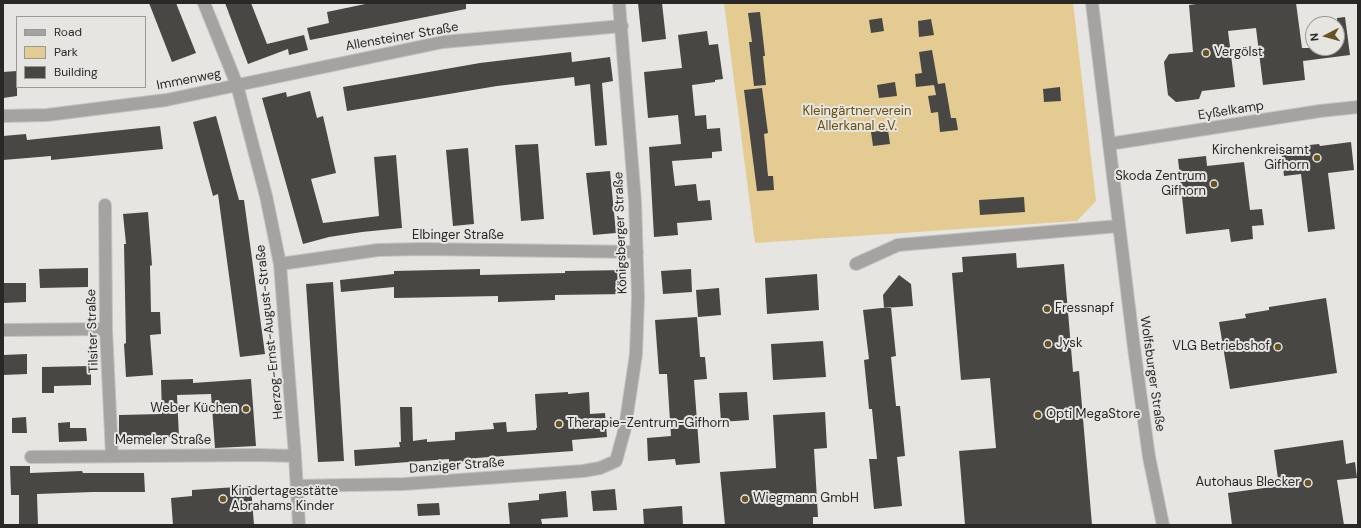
<!DOCTYPE html>
<html>
<head>
<meta charset="utf-8">
<style>
	body { margin:0 }
	#map { position:relative; width:1361px; height:528px; overflow:hidden; background:#e7e5e2; font-family:"DM Sans",sans-serif }
	canvas { display:block }
	.frame { position:absolute; inset:0; border:4px solid #292827; pointer-events:none }
	.legend { position:absolute; left:16px; top:16px; width:130px; height:72px; box-sizing:border-box; background:#e7e5e2; border:1px solid #9b9997; margin:0; padding:5px 7px; list-style:none; font-size:12px; color:#292827 }
	.legend li { display:flex; align-items:center; gap:8px; height:20px }
	.legend b { width:20px; border:1px solid #9b9997 }
	.north { position:absolute; left:1305px; top:16px; width:40px; height:40px; box-sizing:border-box; background:#e7e5e2; border:1px solid #9b9997; border-radius:50%; rotate:264deg; font-size:11px; font-weight:700; line-height:16px; text-align:center; color:#292827 }
	.north::after { content:''; display:block; margin:auto; width:14px; height:18px; background:#665321; clip-path:polygon(50% 0,100% 100%,50% 72%,0 100%) }
</style>
</head>
<body>
<div id="map">
<canvas width="1361" height="528"></canvas>
<div class="frame"></div>
<ul class="legend">
<li><b style="height:5px;background:#a4a3a2"></b>Road</li>
<li><b style="height:11px;background:#e3cb92"></b>Park</li>
<li><b style="height:11px;background:#484744"></b>Building</li>
</ul>
<div class="north">N</div>
</div>
<script>
const g = document.querySelector('canvas').getContext('2d');
g.lineJoin = 'round';
function paint(path, color) {
  g.fillStyle = color;
  g.fill(path, 'evenodd');
}
function poly(rows) {
  const path = new Path2D();
  for (const r of rows) {
    path.moveTo(r[0], r[1]);
    for (let i = 2; i < r.length; i += 2) path.lineTo(r[i], r[i + 1]);
  }
  return path;
}
function strokePath(path, color, width, dash) {
  g.strokeStyle = color;
  g.lineWidth = width;
  g.lineCap = dash ? 'butt' : 'round';
  g.setLineDash(dash || []);
  g.stroke(path);
}
function drawText(font, color, halo, rows, align = 'center') {
  g.font = font + ' "DM Sans",sans-serif';
  g.lineWidth = 4;
  g.setLineDash([]);
  g.textBaseline = 'middle';
  g.strokeStyle = halo;
  g.fillStyle = color;
  for (const [text, x, y, turn = 0] of rows) {
    g.save();
    g.translate(x, y);
    g.rotate((+turn || 0) * Math.PI / 180);
    g.textAlign = isNaN(turn) ? turn : align;
    if (halo) g.strokeText(text, 0, 0);
    g.fillText(text, 0, 0);
    g.restore();
  }
}
const green = poly([
	[724,3,1073,3,1096,201,1077,221,755,243]
]);
const building = poly([
	[149,3,176,3,196,53,172,62],
	[225,3,251,3,267,44,304,35,308,50,289,55,288,49,248,64],
	[370,3,466,3,466,9,310,40,307,28,329,23,327,12],
	[638,3,662,3,666,39,642,42],
	[1203,3,1296,3,1302,48,1337,48,1337,18,1345,17,1350,55,1303,61,1305,80,1263,85,1256,28,1228,31,1235,87,1202,91,1199,99,1176,102,1168,95,1164,62,1169,54,1193,52,1189,5],
	[760,12,765,56,763,56,766,85,754,86,749,42,752,42,748,13],
	[882,18,884,31,871,33,869,20],
	[931,19,934,35,919,37,918,21],
	[707,31,709,45,718,44,723,79,715,80,715,82,692,85,695,116,706,115,707,129,720,128,722,151,712,152,712,158,672,161,675,186,696,184,698,201,710,200,712,220,677,223,678,235,654,237,649,147,681,144,678,115,648,118,644,72,682,68,678,35],
	[932,50,938,84,945,83,951,118,956,118,958,130,940,132,938,112,931,113,928,96,936,95,934,85,916,87,915,74,922,73,919,52],
	[571,52,572,62,610,57,613,81,602,83,607,145,595,146,590,84,575,86,574,77,497,86,347,111,343,87,480,63],
	[17,71,17,96,3,98,3,72],
	[895,82,897,96,879,98,877,85],
	[1060,87,1061,101,1044,102,1043,89],
	[762,88,768,133,764,134,768,176,773,176,774,190,757,191,744,90],
	[310,91,317,118,323,116,336,173,311,179,323,223,379,216,374,157,396,155,402,228,362,232,329,237,303,244,262,98,286,92,287,97],
	[216,116,239,200,244,200,265,354,240,357,218,194,213,196,193,122],
	[160,126,163,149,51,160,51,156,3,160,3,136,26,134,27,140],
	[888,130,890,144,873,146,871,132],
	[1351,142,1354,170,1328,173,1335,229,1308,232,1301,174,1284,176,1281,148,1319,144,1320,146],
	[538,144,544,219,521,221,515,145],
	[468,148,474,224,453,226,446,150],
	[1206,156,1207,166,1244,162,1250,210,1262,209,1264,225,1252,226,1253,239,1231,242,1229,229,1186,234,1178,159],
	[610,171,616,233,593,235,586,173],
	[1024,197,1025,212,980,215,979,200],
	[148,212,152,265,150,266,151,312,160,312,161,334,150,335,153,375,126,377,124,344,126,343,124,244,126,244,123,214],
	[1016,253,1017,268,1064,264,1073,372,1079,371,1092,525,965,525,959,451,996,448,990,378,961,380,952,273,963,272,962,257],
	[88,268,88,287,40,288,39,269],
	[480,269,480,275,565,273,565,271,626,270,626,294,555,295,555,300,498,302,498,296,394,298,394,287,341,292,340,280,394,274,394,271],
	[691,269,692,292,663,294,661,271],
	[817,274,819,310,767,314,765,278],
	[899,275,911,284,913,306,884,308,883,295],
	[333,282,344,461,318,462,306,284],
	[3,283,26,283,26,302,3,303],
	[719,288,721,315,698,317,696,290],
	[1326,298,1337,373,1230,389,1219,322,1246,318,1245,314,1269,310,1269,307],
	[891,307,896,356,891,357,896,406,900,406,905,456,897,457,902,506,874,509,869,459,877,459,872,409,869,409,864,360,869,359,863,310],
	[697,317,700,357,705,357,707,379,694,380,700,463,676,465,675,459,648,461,647,438,671,436,667,374,659,374,655,320],
	[823,341,826,377,773,380,771,344],
	[27,354,27,374,3,375,3,355],
	[91,366,91,385,54,386,54,393,42,393,42,367],
	[193,379,193,383,251,379,256,446,215,448,211,394,177,395,179,437,119,439,119,415,162,414,161,380],
	[568,392,568,394,589,392,590,414,605,413,607,437,572,440,573,451,476,458,476,461,449,462,449,459,355,466,354,450,400,447,399,442,401,442,400,407,412,407,413,441,427,439,427,442,455,440,455,432,494,429,493,423,506,422,507,432,536,430,536,428,537,428,535,394],
	[747,392,749,420,721,422,719,393],
	[825,412,827,448,814,449,818,517,813,517,813,525,725,525,720,472,776,468,773,415],
	[26,417,27,433,12,433,12,418],
	[70,422,70,428,86,428,87,441,59,442,58,423],
	[1343,440,1346,464,1355,462,1357,478,1337,480,1344,525,1232,525,1228,493,1279,486,1274,450],
	[10,466,30,466,30,473,82,471,83,473,144,473,145,492,93,492,37,494,38,525,19,525,19,495,11,495],
	[251,486,254,525,220,525,220,524,173,525,171,498,192,496,192,490],
	[615,489,617,510,593,511,591,491],
	[566,491,568,517,541,519,542,524,510,525,508,503,539,500,539,494],
	[439,503,440,515,418,516,417,504],
	[682,506,683,525,644,525,643,509]
]);
const minor = poly([
	[204,3,237,85,266,196,280,264,295,456,299,525],
	[1092,3,1134,348,1149,457,1163,525],
	[3,116,47,115,166,100,443,42,622,26],
	[1109,144,1320,111,1358,107],
	[105,205,106,329,112,456],
	[280,264,378,250,422,249,637,252],
	[856,264,898,245,1119,226],
	[3,330,106,329],
	[31,457,258,455,295,456],
	[297,486,404,484,583,471,600,468,616,461,625,428,636,354,638,297,635,201,619,3]
]);
const markers = [
	[1206,53,4,"#665321"],
	[1317,158,4,"#665321"],
	[1214,184,4,"#665321"],
	[1047,309,4,"#665321"],
	[1048,344,4,"#665321"],
	[1278,347,4,"#665321"],
	[246,409,4,"#665321"],
	[1038,415,4,"#665321"],
	[559,424,4,"#665321"],
	[1308,483,4,"#665321"],
	[223,499,4,"#665321"],
	[745,499,4,"#665321"]
];
const streetNames = [
	["Allensteiner Straße",402,37,-10],
	["Immenweg",189,80,-11],
	["Eyßelkamp",1231,111,-9],
	["Königsberger Straße",621,233,-92],
	["Elbinger Straße",458,236],
	["Tilsiter Straße",93,331,-92],
	["Herzog-Ernst-August-Straße",270,332,-96],
	["Wolfsburger Straße",1152,374,82],
	["Memeler Straße",163,441],
	["Danziger Straße",457,466,-4]
];
const poiNames = [
	["Vergölst",1214,53],
	["Kirchenkreisamt",1309,151,"right"],
	["Gifhorn",1309,166,"right"],
	["Skoda Zentrum",1206,177,"right"],
	["Gifhorn",1206,192,"right"],
	["Fressnapf",1055,309],
	["Jysk",1056,344],
	["VLG Betriebshof",1270,347,"right"],
	["Weber Küchen",238,409,"right"],
	["Opti MegaStore",1046,415],
	["Therapie-Zentrum-Gifhorn",567,424],
	["Autohaus Blecker",1300,483,"right"],
	["Kindertagesstätte",231,492],
	["Abrahams Kinder",231,507],
	["Wiegmann GmbH",753,499]
];
const parkNames = [
	["Kleingärtnerverein",857,112],
	["Allerkanal e.V.",857,127]
];
paint(green, '#e3cb92');
paint(building, '#484744');
strokePath(minor, '#c5c3c0', 14);
strokePath(minor, '#a4a3a2', 12);
for (const [x, y, r, color] of markers) {
  const dot = new Path2D();
  dot.arc(x, y, r, 0, 2 * Math.PI);
  g.fillStyle = color;
  g.fill(dot);
  strokePath(dot, '#e7e5e2', 1.5);
}
drawText('13px', '#292827', '#e7e5e2', streetNames);
drawText('13px', '#292827', '#e7e5e2', poiNames, 'left');
drawText('13px', '#675008', '#e7e5e2', parkNames);
</script>
</body>
</html>
